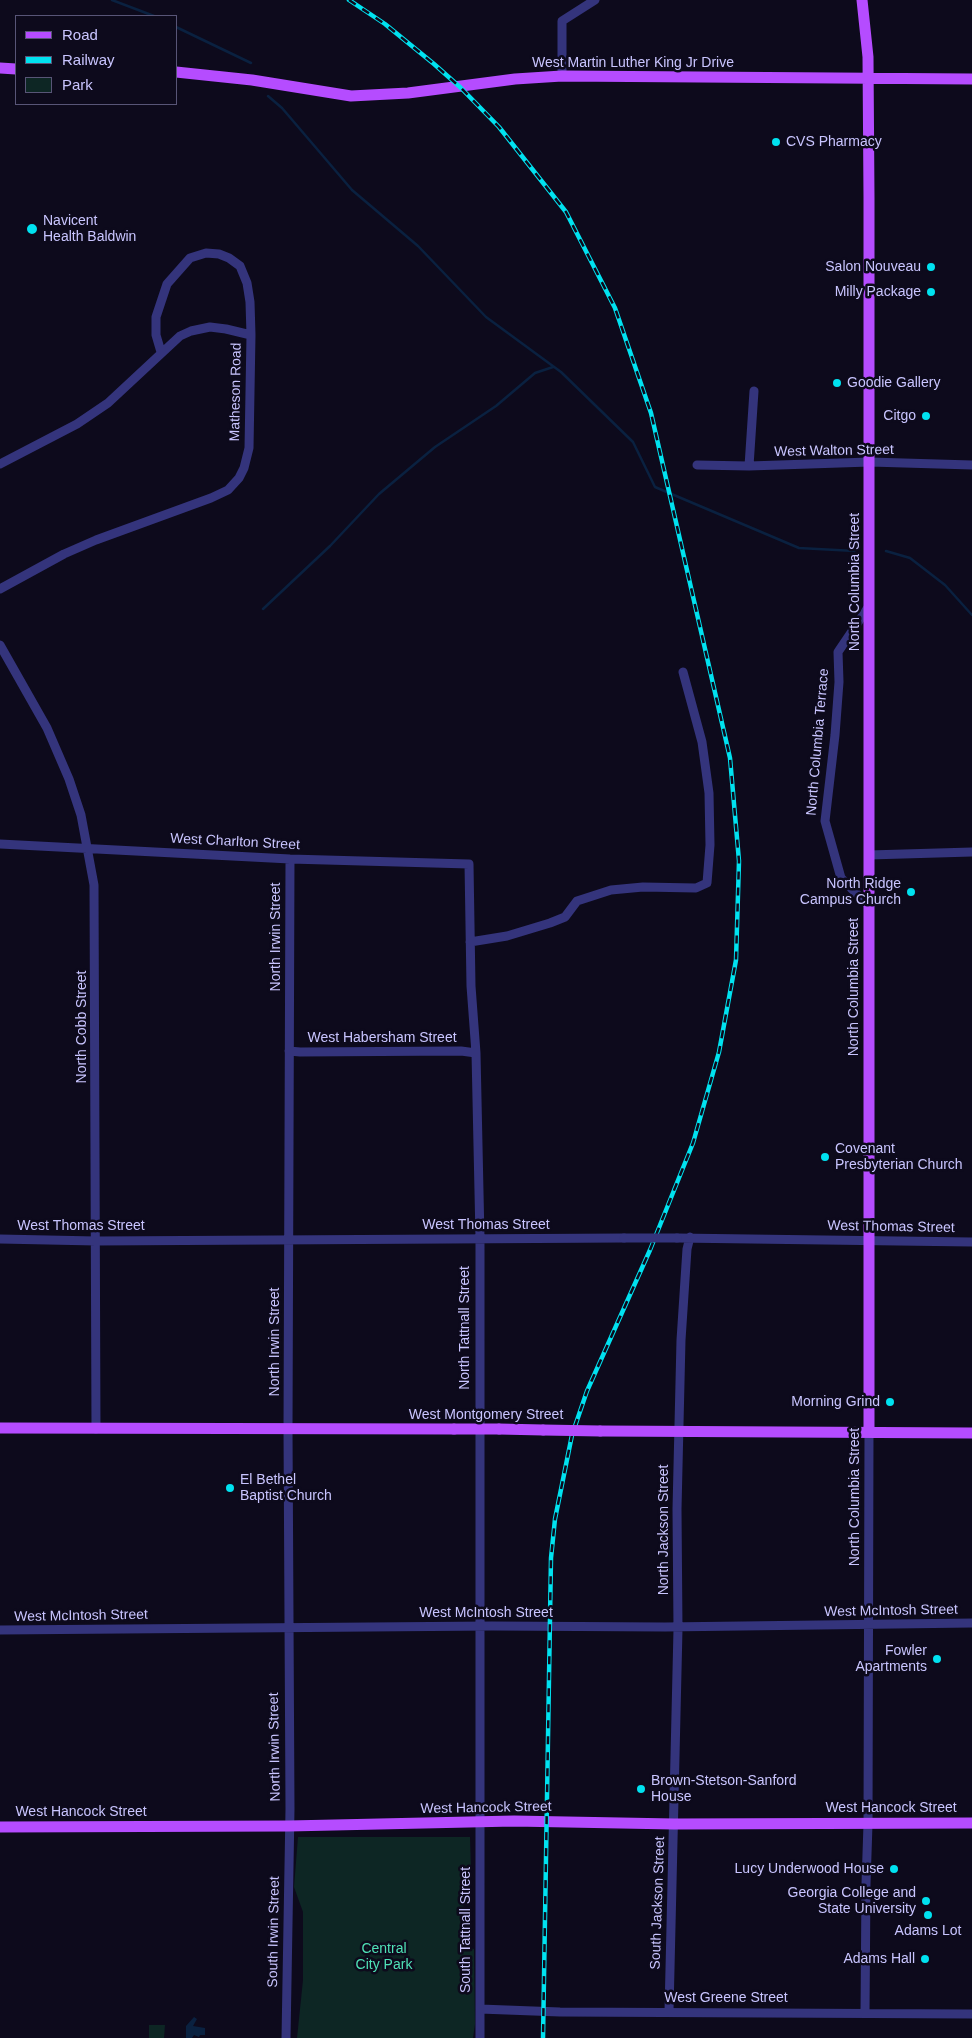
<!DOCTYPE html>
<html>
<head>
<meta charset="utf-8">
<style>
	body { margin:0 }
	#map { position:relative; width:972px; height:2038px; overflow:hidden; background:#0d0a1c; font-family:Arial,sans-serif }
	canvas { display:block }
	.legend { position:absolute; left:15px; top:15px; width:162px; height:90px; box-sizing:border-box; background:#0d0a1c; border:1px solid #585577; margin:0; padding:6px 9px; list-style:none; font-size:15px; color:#c9c5ff }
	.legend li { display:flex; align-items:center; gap:10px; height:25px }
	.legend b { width:25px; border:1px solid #585577 }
</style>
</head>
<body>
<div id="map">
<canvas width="972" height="2038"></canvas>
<ul class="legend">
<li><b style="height:6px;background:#b54cff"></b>Road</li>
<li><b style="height:6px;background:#00e2f0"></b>Railway</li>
<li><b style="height:14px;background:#0d2624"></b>Park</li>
</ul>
</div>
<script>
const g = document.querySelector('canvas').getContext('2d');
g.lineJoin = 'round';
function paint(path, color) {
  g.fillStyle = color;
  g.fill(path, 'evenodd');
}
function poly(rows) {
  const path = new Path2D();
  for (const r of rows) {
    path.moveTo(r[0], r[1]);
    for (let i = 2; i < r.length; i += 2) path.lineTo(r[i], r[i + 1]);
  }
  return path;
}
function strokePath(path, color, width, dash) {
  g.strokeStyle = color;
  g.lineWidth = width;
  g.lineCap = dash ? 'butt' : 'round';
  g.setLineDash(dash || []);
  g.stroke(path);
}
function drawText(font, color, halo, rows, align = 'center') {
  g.font = font + ' Arial,sans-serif';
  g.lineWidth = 5;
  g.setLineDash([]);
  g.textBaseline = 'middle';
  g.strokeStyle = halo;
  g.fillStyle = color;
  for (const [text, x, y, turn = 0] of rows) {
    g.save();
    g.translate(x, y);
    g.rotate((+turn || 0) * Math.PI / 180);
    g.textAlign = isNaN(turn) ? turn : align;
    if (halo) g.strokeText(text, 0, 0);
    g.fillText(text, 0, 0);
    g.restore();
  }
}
const green = poly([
	[298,1837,470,1837,471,1870,463,1871,464,1946,474,1949,475,2024,473,2038,297,2038,303,1980,303,1912,294,1887],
	[149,2025,165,2025,164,2038,149,2038]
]);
const water = poly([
	[194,2017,197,2019,193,2026,205,2028,205,2035,200,2035,199,2037,194,2035,192,2038,186,2038,186,2026]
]);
const stream = poly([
	[112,0,154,16],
	[176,27,251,63],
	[268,96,282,108,352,190,418,246,486,317,561,372,633,442,655,487,799,548,855,551],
	[886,551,910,558,945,585,972,615],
	[263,609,330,546,379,494,435,447,496,406,535,373,553,367]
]);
const minor = poly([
	[562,76,562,21,595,0],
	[161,352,156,335,156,317,167,284,190,258,206,253,219,254,229,258,240,266,247,283,250,302,251,335],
	[0,464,77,424,108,403,180,336,191,331,210,327,226,329,251,335,249,448,244,468,239,478,228,490,211,498,96,540,64,554,0,589],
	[697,465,749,466,870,462,972,465],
	[749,466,754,391],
	[869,606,838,652,839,682,835,735,825,821,841,878,869,906],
	[0,645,47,728,69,779,81,815,94,885,96,1429],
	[0,844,290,859,469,864,471,986,476,1053,480,1238,480,2038],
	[869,855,972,852],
	[470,942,507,936,550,923,565,917,577,901,611,890,643,887,696,888,707,883,710,845,709,793,702,742,683,672],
	[289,1051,300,1052,461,1051,476,1053],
	[677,1238,972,1242],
	[0,1239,96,1241,624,1238],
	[0,1630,492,1626,665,1627,972,1623],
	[480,2009,560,2012,972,2014],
	[669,2011,678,1629,677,1509,681,1340,687,1249,690,1237],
	[865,2013,866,1884,868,1824,869,1432],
	[286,2038,290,1809,288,1429,290,859]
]);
const major = poly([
	[862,0,868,57,869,198,869,1432],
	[0,68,16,69],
	[176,72,252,80,351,96,408,93,515,79,562,76,972,79],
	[0,1428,454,1429],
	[499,1429,543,1430],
	[600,1431,972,1433],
	[0,1827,289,1826,514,1821,674,1824,972,1823]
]);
const rail = poly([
	[349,0,385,24,434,64,461,88,499,127,566,212,615,308,651,413,730,758,739,861,736,960,719,1052,693,1143,650,1250,587,1391,572,1435,555,1519,551,1558,543,2038]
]);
const minorBridge = poly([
	[624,1238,677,1238]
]);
const majorBridge = poly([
	[454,1429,499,1429],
	[543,1430,600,1431]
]);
const markers = [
	[776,142,5,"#00e2f0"],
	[32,229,6,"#00e2f0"],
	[931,267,5,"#00e2f0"],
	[931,292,5,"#00e2f0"],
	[837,383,5,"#00e2f0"],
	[926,416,5,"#00e2f0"],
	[911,892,5,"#00e2f0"],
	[825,1157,5,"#00e2f0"],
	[890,1402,5,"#00e2f0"],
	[230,1488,5,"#00e2f0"],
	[937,1659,5,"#00e2f0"],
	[641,1789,5,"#00e2f0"],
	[894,1869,5,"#00e2f0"],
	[926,1901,5,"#00e2f0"],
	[928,1915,5,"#00e2f0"],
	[925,1959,5,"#00e2f0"]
];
const streetNames = [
	["West Martin Luther King Jr Drive",633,63],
	["Matheson Road",236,392,-89],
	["West Walton Street",834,451,-1],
	["North Columbia Street",855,582,-90],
	["North Columbia Terrace",818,742,-85],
	["West Charlton Street",235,842,3],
	["North Irwin Street",276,937,-90],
	["North Columbia Street",854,987,-90],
	["North Cobb Street",82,1027,-90],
	["West Habersham Street",382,1038],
	["West Thomas Street",486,1225],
	["West Thomas Street",81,1226],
	["West Thomas Street",891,1227,1],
	["North Tattnall Street",465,1328,-90],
	["North Irwin Street",275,1342,-90],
	["West Montgomery Street",486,1415],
	["North Columbia Street",855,1497,-90],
	["North Jackson Street",664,1530,-90],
	["West McIntosh Street",891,1611,-1],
	["West McIntosh Street",486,1613],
	["West McIntosh Street",81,1616,-1],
	["North Irwin Street",275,1747,-91],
	["West Hancock Street",486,1808,-1],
	["West Hancock Street",891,1808],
	["West Hancock Street",81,1812],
	["South Jackson Street",658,1903,-88],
	["South Tattnall Street",466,1930,-90],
	["South Irwin Street",274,1932,-89],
	["West Greene Street",726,1998]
];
const poiNames = [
	["CVS Pharmacy",786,142,"left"],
	["Navicent",43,221,"left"],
	["Health Baldwin",43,237,"left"],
	["Salon Nouveau",921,267],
	["Milly Package",921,292],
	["Goodie Gallery",847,383,"left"],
	["Citgo",916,416],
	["North Ridge",901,884],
	["Campus Church",901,900],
	["Covenant",835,1149,"left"],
	["Presbyterian Church",835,1165,"left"],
	["Morning Grind",880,1402],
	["El Bethel",240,1480,"left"],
	["Baptist Church",240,1496,"left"],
	["Fowler",927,1651],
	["Apartments",927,1667],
	["Brown-Stetson-Sanford",651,1781,"left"],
	["House",651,1797,"left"],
	["Lucy Underwood House",884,1869],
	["Georgia College and",916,1893],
	["State University",916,1909],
	["Adams Lot",928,1931,"center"],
	["Adams Hall",915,1959]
];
const parkNames = [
	["Central",384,1949],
	["City Park",384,1965]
];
paint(green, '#0d2624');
paint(water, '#0a2140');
strokePath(stream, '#0a2140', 2.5);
strokePath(minor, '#34347c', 9);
strokePath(major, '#b54cff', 11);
strokePath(rail, '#00e2f0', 4.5);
strokePath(rail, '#0d0a1c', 2.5, [8]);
strokePath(minorBridge, '#34347c', 9);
strokePath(majorBridge, '#b54cff', 11);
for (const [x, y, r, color] of markers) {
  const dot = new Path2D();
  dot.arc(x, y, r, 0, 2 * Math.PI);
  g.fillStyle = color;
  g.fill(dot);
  strokePath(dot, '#0d0a1c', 2);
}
drawText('14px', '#c9c5ff', '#0d0a1c', streetNames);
drawText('14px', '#c9c5ff', '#0d0a1c', poiNames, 'right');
drawText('14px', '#4fe1b6', '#0d0a1c', parkNames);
</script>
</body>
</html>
